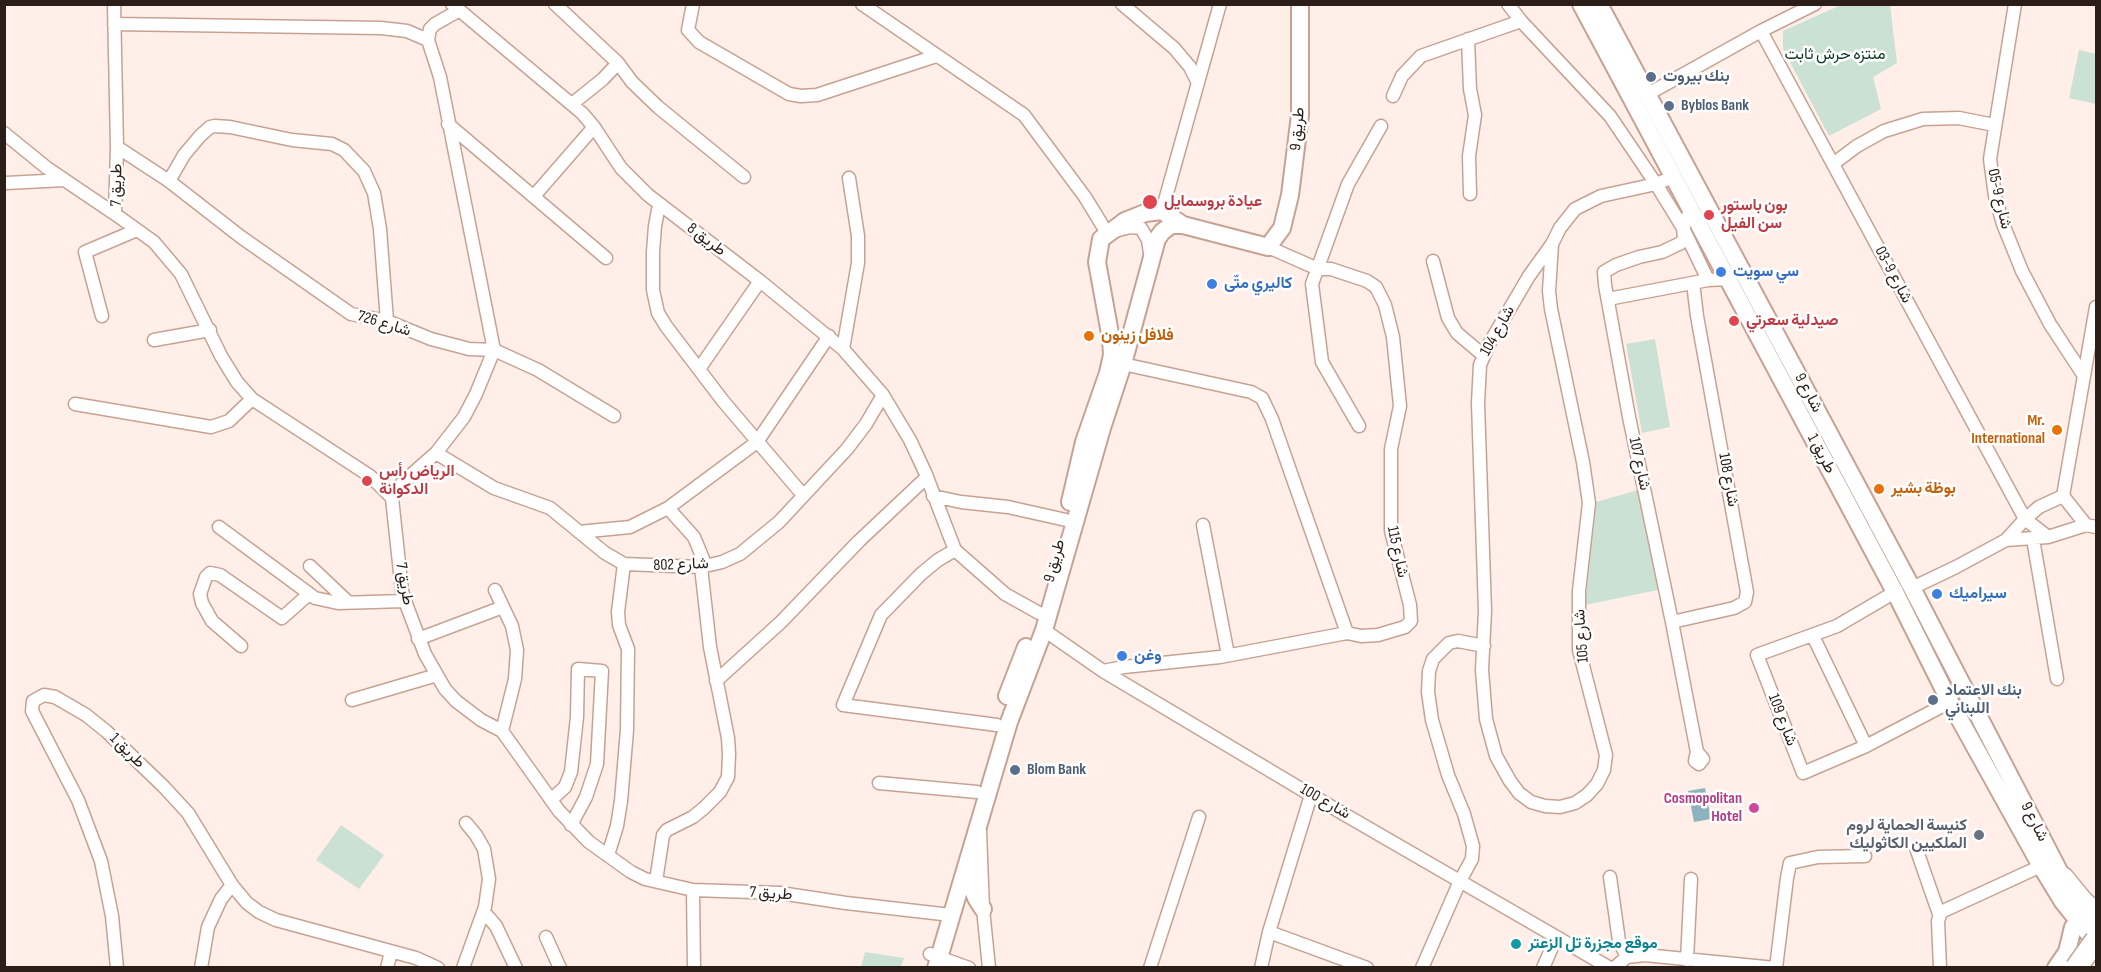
<!DOCTYPE html>
<html>
<head>
<meta charset="utf-8">
<style>
	body { margin:0 }
	#map { position:relative; width:2101px; height:972px; overflow:hidden; background:#ffefe8; font-family:"Sofia Sans Condensed",sans-serif }
	canvas { display:block }
	.frame { position:absolute; inset:0; border:6px solid #2b1d17; pointer-events:none }
</style>
</head>
<body>
<div id="map">
<canvas width="2101" height="972"></canvas>
<div class="frame"></div>
</div>
<script>
const g = document.querySelector('canvas').getContext('2d');
g.lineJoin = 'round';
function paint(path, color) {
  g.fillStyle = color;
  g.fill(path, 'evenodd');
}
function poly(rows) {
  const path = new Path2D();
  for (const r of rows) {
    path.moveTo(r[0], r[1]);
    for (let i = 2; i < r.length; i += 2) path.lineTo(r[i], r[i + 1]);
  }
  return path;
}
function strokePath(path, color, width, dash) {
  g.strokeStyle = color;
  g.lineWidth = width;
  g.lineCap = dash ? 'butt' : 'round';
  g.setLineDash(dash || []);
  g.stroke(path);
}
function drawText(font, color, halo, rows, align = 'center') {
  g.font = font + ' "Sofia Sans Condensed",Vazirmatn,sans-serif';
  g.lineWidth = 5;
  g.setLineDash([]);
  g.textBaseline = 'middle';
  g.strokeStyle = halo;
  g.fillStyle = color;
  for (const [text, x, y, turn = 0] of rows) {
    g.save();
    g.translate(x, y);
    g.rotate((+turn || 0) * Math.PI / 180);
    g.textAlign = isNaN(turn) ? turn : align;
    if (halo) g.strokeText(text, 0, 0);
    g.fillText(text, 0, 0);
    g.restore();
  }
}
const green = poly([
	[1843,4,1890,5,1897,63,1873,77,1881,109,1829,136,1783,49,1783,31],
	[2079,50,2096,54,2096,104,2069,98],
	[1655,339,1670,427,1642,433,1626,344],
	[1638,490,1658,590,1585,605,1596,502],
	[341,825,384,855,359,889,316,860],
	[865,952,904,958,901,967,861,967]
]);
const water = poly([
	[1705,788,1711,819,1694,822,1688,791]
]);
const street = poly([
	[114,4,117,147,115,214,154,242,181,274,221,356,237,382,252,399,370,476,392,498,402,591,405,601,425,654,445,689,456,701,481,720,502,731,559,811,589,842,631,872,645,879,693,890,780,893,846,903,951,915],
	[452,4,582,113,594,127,621,168,648,195,760,281,843,349,883,395,910,440,925,472,955,550,1005,594,1039,613],
	[555,4,618,63,632,82,658,107,744,177],
	[693,4,688,30,699,42,789,94,801,96,817,95,936,56],
	[862,4,1024,115,1085,197,1107,233,1130,227,1141,228,1148,240,1150,253],
	[1122,4,1174,48,1190,67,1198,83],
	[1508,4,1521,21,1610,116,1656,184,1683,228,1708,280],
	[2015,4,1990,159,1995,196,2003,224,2022,271,2050,324,2084,376],
	[458,11,435,24,430,29,428,40,440,77,494,350],
	[114,24,381,28,407,31,428,40],
	[1761,31,2025,519,2048,537],
	[1468,39,1470,89,1475,115,1469,156,1470,194],
	[1648,94,1761,31,1815,4],
	[1393,96,1402,76,1421,56,1521,21],
	[572,104,603,79,618,63],
	[448,124,606,258],
	[4,133,47,168,115,214],
	[117,147,169,181,241,237,351,314,387,321,431,339,454,345,469,349,494,350,538,370,614,416],
	[1833,164,1857,146,1884,131,1923,119,1959,118,1994,125],
	[169,181,184,155,200,136,210,127,215,126,230,127,292,140,332,144,344,150,364,171,374,193,380,229,387,321],
	[6,183,65,180],
	[534,196,594,127],
	[659,205,655,226,653,252,653,290,658,313,666,326,723,401,803,495],
	[1689,206,1689,213,1683,228,1684,238,1681,243,1662,252,1639,257,1616,265,1604,272,1605,285,1629,417,1672,622,1697,752,1695,761,1699,764,1703,759,1697,752],
	[1162,211,1220,4],
	[1552,244,1549,291,1551,309,1583,462,1589,503,1579,591,1579,650,1606,755,1604,770,1597,784,1587,795,1575,803,1560,807,1545,806,1531,802,1519,793,1510,781,1496,756,1486,719,1482,670,1485,611,1478,403,1480,365,1489,344,1529,276,1552,244,1560,228,1575,209,1601,196,1656,184,1673,177],
	[1433,261,1448,318,1457,333,1483,355],
	[1608,299,1708,280,1729,279],
	[102,316,85,252,137,230],
	[154,340,210,330],
	[843,349,858,263,858,236,849,178],
	[1123,364,1251,392,1262,398,1272,419,1347,633],
	[699,369,760,281],
	[75,404,211,427,229,421,252,399],
	[1359,426,1322,362,1312,284,1348,184,1381,126],
	[436,453,494,488,550,508,605,553,624,564,701,567,722,562,740,554,779,522,847,449,866,424,883,395],
	[933,496,961,502,1008,507,1066,520],
	[2063,496,2096,307],
	[392,498,403,482,436,453,464,417,476,394,494,350],
	[668,508,694,537,706,566],
	[1203,525,1228,655],
	[219,527,315,598,338,603,405,601],
	[579,532,630,527,668,508,757,442,829,336],
	[2033,539,2057,679],
	[2006,540,2048,537,2086,525,2096,527],
	[955,550,938,560,921,574,881,615,843,705,997,725],
	[310,566,348,602],
	[1912,588,1956,567,2006,540,2025,519,2039,507,2063,496,2086,525],
	[495,590,512,626,517,650,515,679,502,731],
	[1895,592,1837,626,1757,655,1803,773,1866,746,1950,702],
	[1672,622,1734,608,1745,602,1747,592,1697,316,1693,283],
	[1044,630,1103,671,1311,795,1610,968],
	[1813,636,1866,746],
	[418,639,503,607],
	[241,646,212,621,202,603,200,594,206,577,210,573,220,575,282,618,309,594],
	[1103,671,1124,667,1220,657,1347,633,1361,636,1378,635,1405,627,1411,621,1410,605,1391,531,1391,449,1400,406,1393,337,1385,305,1376,287,1367,281,1331,269,1318,269,1268,247],
	[716,681,781,622,859,541,927,477],
	[352,700,437,675],
	[879,783,977,792],
	[551,800,565,787,571,772,577,717,578,669,602,671,597,764,586,797,571,825],
	[980,831,983,909,989,968],
	[1916,848,1939,914],
	[608,855,617,826,621,801,627,730,628,649,619,625,618,612,624,564],
	[1610,877,1619,941,1627,957],
	[656,881,663,835,667,830,693,817,704,808,720,792,728,777,729,754,728,738,710,647,701,567],
	[693,890,694,968],
	[484,912,496,926,516,968],
	[1269,932,1367,968],
	[546,937,560,968],
	[930,954,969,968],
	[1687,960,1691,879],
	[117,968,112,916,101,861,78,800,32,711,33,701,44,695,55,697,86,715,106,731,164,787,188,813,232,885,247,903,259,912,276,920,416,958,438,968],
	[201,968,208,927,221,899,232,885],
	[387,968,391,952],
	[463,968,485,907,489,879,484,849,476,835,466,823],
	[1150,968,1199,817],
	[1261,968,1269,932,1311,795],
	[1422,968,1460,881,1472,859,1473,846,1464,814,1448,775,1432,720,1428,692,1429,671,1433,659,1449,643,1458,641,1484,646],
	[1543,968,1556,938],
	[1614,968,1627,957,1645,955,1775,968],
	[1776,968,1787,878,1790,863,1818,857,1865,856],
	[1940,968,1938,921,1941,912,2041,866]
]);
const secondary = poly([
	[1581,4,1895,592,1950,702,2041,866,2063,902,2096,943],
	[1599,4,1912,588,2071,894,2096,923],
	[1070,502,1084,442,1108,373,1112,355,1111,339,1097,262,1101,239,1125,221,1145,213,1162,211,1183,225],
	[1007,696,1026,647],
	[972,861,973,890,976,898,983,909],
	[936,968,1009,722,1044,630,1102,428,1123,364,1157,239,1162,232,1171,225,1183,225,1268,247,1282,228,1290,195,1300,115,1300,4],
	[2056,968,2067,952,2073,927]
]);
const highway = poly([
	[2063,878,2081,900,2088,907,2096,910]
]);
const highwayBridge = poly([
	[2076,968,2096,940]
]);
const markers = [
	[1651,77,6,"#5c6f8a"],
	[1669,106,6,"#5c6f8a"],
	[1150,202,8,"#e0444e"],
	[1709,215,6,"#e0444e"],
	[1721,272,6,"#3f7fe0"],
	[1212,284,6,"#3f7fe0"],
	[1734,321,6,"#e0444e"],
	[1089,336,6,"#e8710a"],
	[2057,430,6,"#e8710a"],
	[367,481,6,"#e0444e"],
	[1879,489,6,"#e8710a"],
	[1937,594,6,"#3f7fe0"],
	[1122,656,6,"#3f7fe0"],
	[1933,700,6,"#5c6f8a"],
	[1015,770,6,"#5c6f8a"],
	[1754,808,6,"#d1479c"],
	[1979,835,6,"#6b7280"],
	[1516,944,6,"#0f9aa8"]
];
const parkNames = [
	["منتزه حرش ثابت",1835,55]
];
const serviceNames = [
	["بنك بيروت",1663,77],
	["Byblos Bank",1681,106],
	["بنك الاعتماد",1945,691],
	["اللبناني",1945,709],
	["Blom Bank",1027,770]
];
const streetNames = [
	["طريق 9",1298,129,-85],
	["7 طريق",117,185,-89],
	["شارع 9-05",1999,199,77],
	["طريق 8",706,240,37],
	["شارع 9-03",1893,275,62],
	["شارع 726",384,324,17],
	["شارع 104",1498,331,-61],
	["شارع 9",1808,393,62],
	["طريق 1",1821,454,62],
	["شارع 107",1639,464,78],
	["شارع 108",1728,480,80],
	["شارع 115",1397,552,78],
	["9 طريق",1055,561,-75],
	["شارع 802",681,565,-2],
	["7 طريق",404,584,80],
	["شارع 105",1582,636,-94],
	["شارع 109",1782,720,69],
	["طريق 1",127,751,45],
	["شارع 100",1325,802,30],
	["شارع 9",2034,822,63],
	["7 طريق",771,894,4]
];
const healthNames = [
	["عيادة بروسمايل",1164,202],
	["بون باستور",1721,206],
	["سن الفيل",1721,224],
	["صيدلية سعرتي",1746,321],
	["الرياض رأس",379,472],
	["الدكوانة",379,490]
];
const shopNames = [
	["سي سويت",1733,272],
	["كاليري متّى",1224,284],
	["سيراميك",1949,594],
	["وغن",1134,656]
];
const foodNames = [
	["فلافل زينون",1101,336],
	["Mr.",2045,421,"right"],
	["International",2045,439,"right"],
	["بوظة بشير",1891,489]
];
const hotelNames = [
	["Cosmopolitan",1742,799],
	["Hotel",1742,817]
];
const worshipNames = [
	["كنيسة الحماية لروم",1967,826],
	["الملكيين الكاثوليك",1967,844]
];
const cultureNames = [
	["موقع مجزرة تل الزعتر",1528,944]
];
paint(green, '#cbe1d4');
paint(water, '#8db4be');
strokePath(street, '#c7a293', 15);
strokePath(secondary, '#c7a293', 20);
strokePath(highway, '#c7a293', 24);
strokePath(street, '#fff', 12);
strokePath(secondary, '#fff', 16);
strokePath(highway, '#fff', 21);
strokePath(highwayBridge, '#c7a293', 24, []);
strokePath(highwayBridge, '#fff', 21);
for (const [x, y, r, color] of markers) {
  const dot = new Path2D();
  dot.arc(x, y, r, 0, 2 * Math.PI);
  g.fillStyle = color;
  g.fill(dot);
  strokePath(dot, '#fff', 2);
}
drawText('16px', '#093723', '#fff', parkNames);
drawText('bold 16px', '#4e5e75', '#fff', serviceNames, 'left');
drawText('16px', '#2b1d17', '#fff', streetNames);
drawText('bold 16px', '#be3a42', '#fff', healthNames, 'left');
drawText('bold 16px', '#366cbe', '#fff', shopNames, 'left');
drawText('bold 16px', '#c56008', '#fff', foodNames, 'left');
drawText('bold 16px', '#b23c85', '#fff', hotelNames, 'right');
drawText('bold 16px', '#5b616d', '#fff', worshipNames, 'right');
drawText('bold 16px', '#0d838f', '#fff', cultureNames, 'left');
</script>
</body>
</html>
